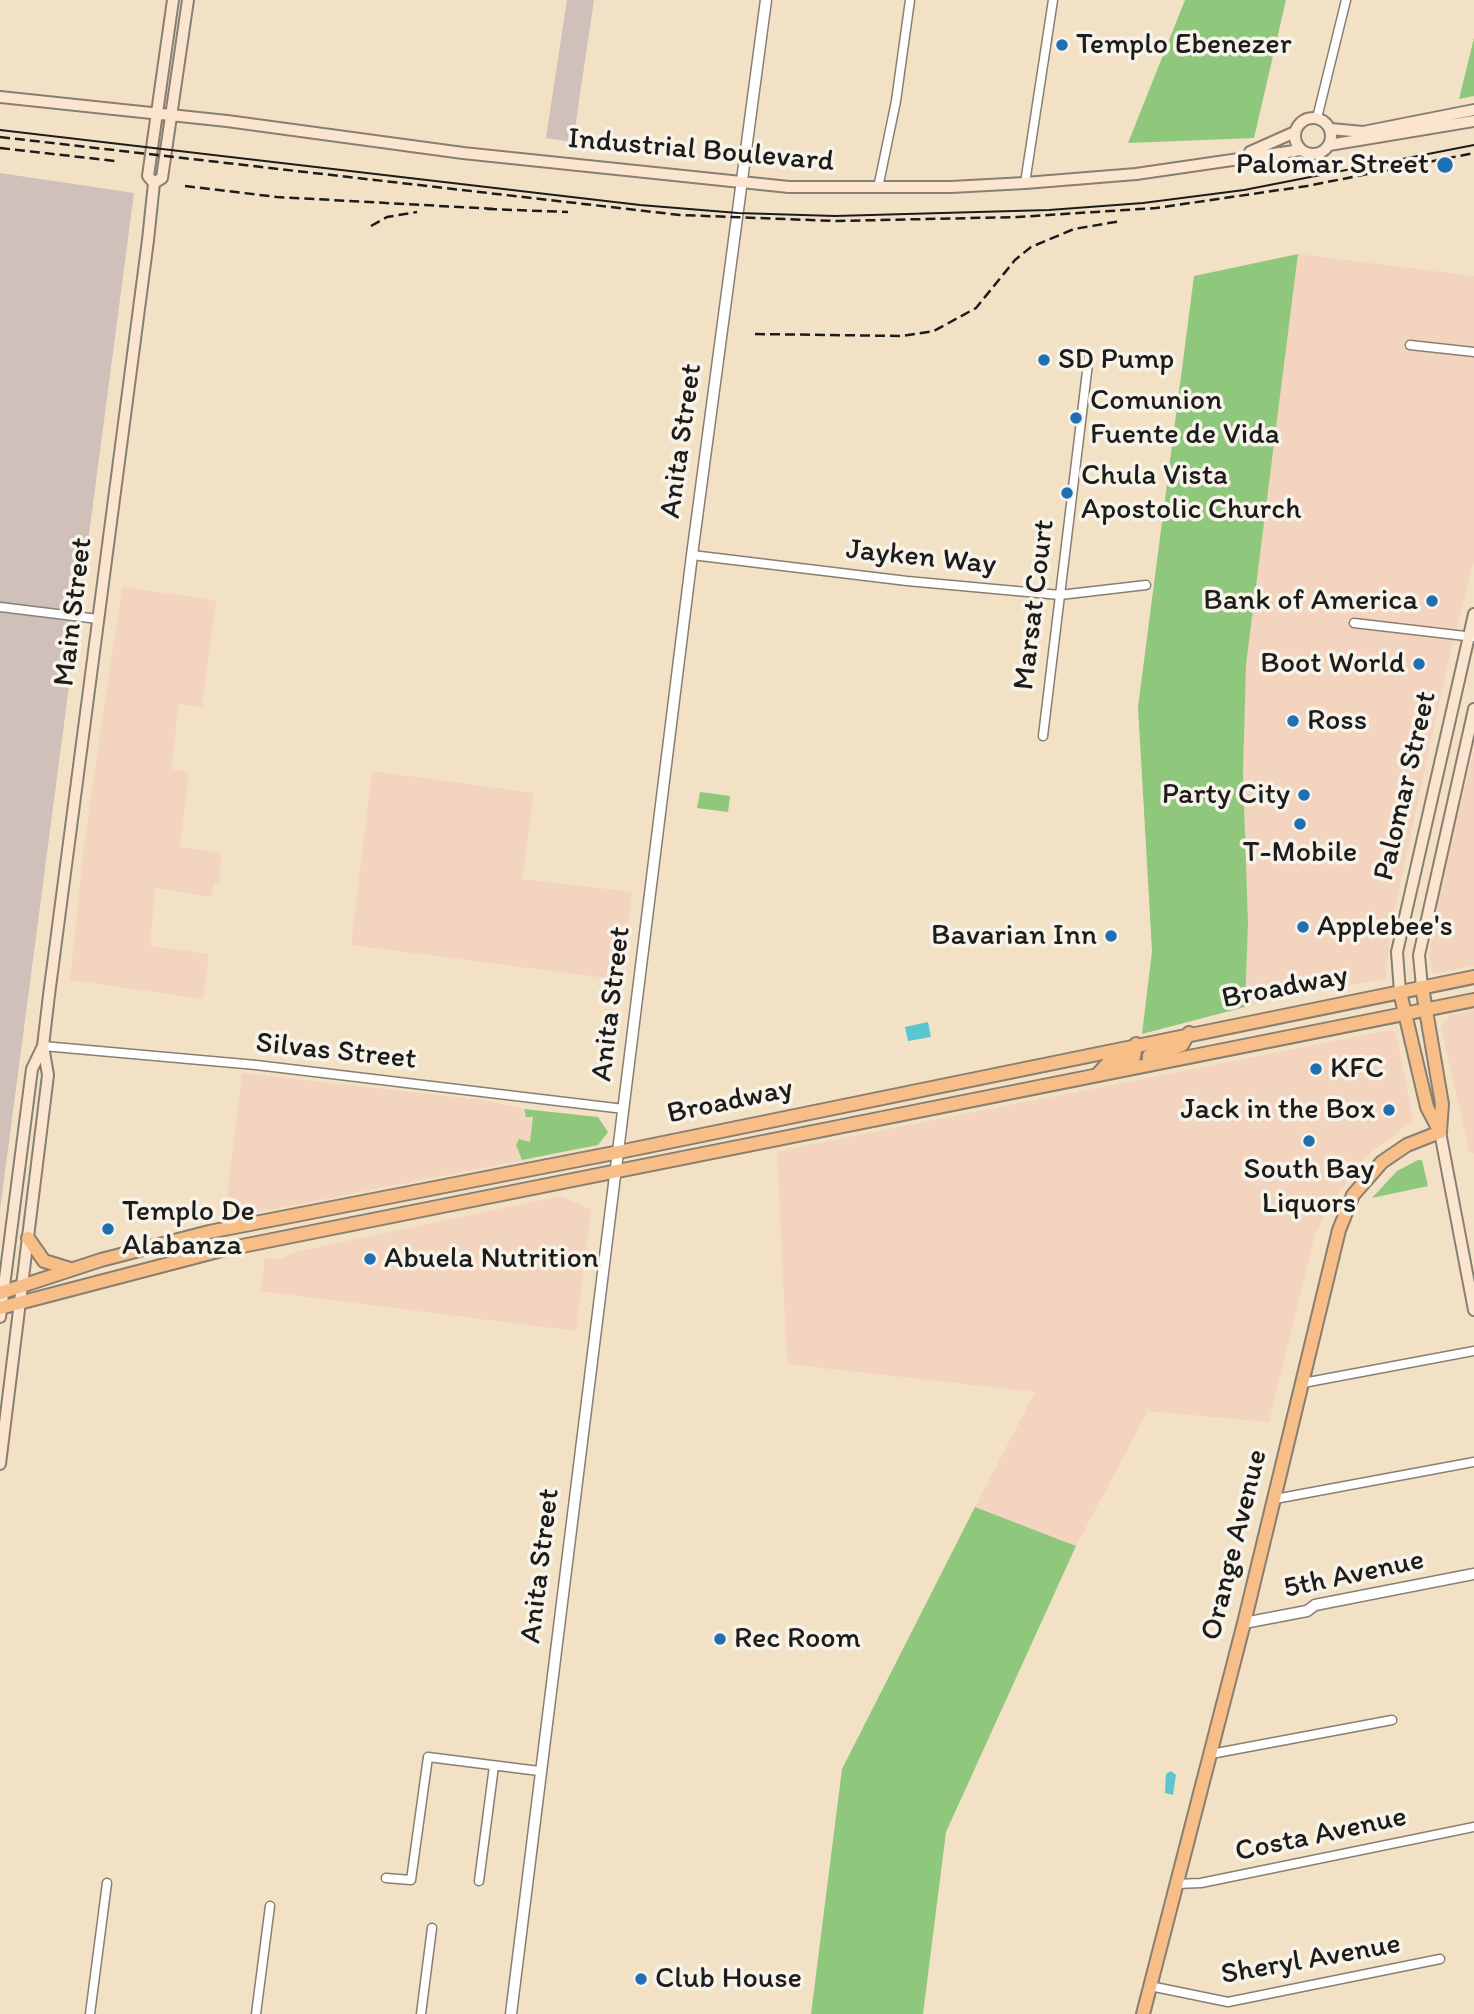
<!DOCTYPE html>
<html>
<head>
<meta charset="utf-8">
<style>
	body { margin:0 }
	canvas { display:block; background:#f3e1c6 }
</style>
</head>
<body>
<canvas width="1474" height="2014"></canvas>
<script>
const g = document.querySelector('canvas').getContext('2d');
g.lineJoin = 'round';
function paint(path, color) {
  g.fillStyle = color;
  g.fill(path, 'evenodd');
}
function poly(rows) {
  const path = new Path2D();
  for (const r of rows) {
    if (r.length === 3) {
      path.moveTo(r[0] + r[2], r[1]);
      path.arc(r[0], r[1], r[2], 0, 2 * Math.PI);
      continue;
    }
    path.moveTo(r[0], r[1]);
    for (let i = 2; i < r.length; i += 2) path.lineTo(r[i], r[i + 1]);
  }
  return path;
}
function strokePath(path, color, width, dash) {
  g.strokeStyle = color;
  g.lineWidth = width;
  g.lineCap = dash ? 'butt' : 'round';
  g.setLineDash(dash || []);
  g.stroke(path);
}
function drawText(font, color, halo, rows, align = 'center') {
  g.font = font + ' Itim,sans-serif';
  g.lineWidth = 7;
  g.setLineDash([]);
  g.textBaseline = 'middle';
  g.strokeStyle = halo;
  g.fillStyle = color;
  for (const [text, x, y, turn = 0] of rows) {
    g.save();
    g.translate(x, y);
    g.rotate((+turn || 0) * Math.PI / 180);
    g.textAlign = isNaN(turn) ? turn : align;
    if (halo) g.strokeText(text, 0, 0);
    g.fillText(text, 0, 0);
    g.restore();
  }
}
const built = poly([
	[1298,254,1474,276,1474,561,1449,659,1391,926,1386,978,1245,1007,1248,923,1243,774,1246,665],
	[122,587,216,600,202,707,179,704,171,769,189,772,180,847,222,853,219,883,214,883,211,897,155,888,150,946,209,954,203,999,70,980,85,837],
	[1474,749,1474,966,1432,974,1429,954,1438,894],
	[372,771,534,793,522,879,632,892,622,980,351,945],
	[1474,1010,1474,1153,1470,1154,1441,1027,1449,1015],
	[1390,1030,1396,1033,1413,1118,1411,1122,1369,1154,1332,1201,1315,1234,1269,1422,1148,1411,1076,1546,975,1507,1035,1392,787,1364,777,1151],
	[242,1073,490,1101,524,1109,526,1117,533,1116,530,1143,516,1145,522,1160,224,1219],
	[560,1196,591,1209,576,1331,260,1291,265,1258,280,1259,295,1252]
]);
const industrial = poly([
	[567,0,594,0,573,142,546,138],
	[0,173,134,193,0,1210]
]);
const green = poly([
	[1185,0,1286,0,1254,138,1128,143],
	[1474,38,1474,96,1459,99],
	[1298,254,1246,665,1243,774,1248,923,1245,1007,1142,1034,1152,951,1138,707,1194,276],
	[700,792,730,796,728,812,697,808],
	[524,1109,598,1117,608,1132,598,1145,522,1160,516,1145,519,1139,530,1142,533,1117,526,1117],
	[1418,1160,1422,1160,1428,1186,1372,1198,1397,1171],
	[975,1507,1076,1546,946,1832,923,2014,811,2014,842,1769]
]);
const water = poly([
	[928,1022,931,1037,908,1041,905,1027],
	[1171,1771,1176,1775,1173,1795,1165,1793,1166,1774]
]);
const minor = poly([
	[1317,118,1346,0],
	[1025,183,1053,0],
	[878,188,896,101,910,0],
	[1410,345,1474,352],
	[692,555,907,581,1060,595,1146,585],
	[0,607,98,619],
	[1354,623,1474,637],
	[1043,736,1089,355],
	[43,1046,256,1065,624,1109],
	[1303,1383,1474,1351],
	[1275,1499,1474,1462],
	[1211,1754,1392,1720],
	[386,1878,411,1880,428,1757,539,1771],
	[479,1881,494,1766],
	[1176,1884,1201,1883,1474,1827],
	[1150,1986,1228,2002,1440,1959],
	[90,2014,107,1883],
	[256,2014,270,1906],
	[421,2014,432,1928]
]);
const tertiary = poly([
	[1244,1623,1307,1611,1315,1605,1474,1574],
	[511,2014,692,555,766,0]
]);
const secondary = poly([
	[0,97,227,121,463,153,789,187,951,187,1025,183,1136,174,1301,150],
	[1313,136,18],
	[1331,129,1363,132,1474,110],
	[1329,145,1474,121],
	[1250,152,1295,132],
	[154,183,162,178,188,0],
	[1422,987,1419,955,1474,709],
	[1400,992,1397,952,1474,614],
	[1440,1132,1474,1310],
	[0,1317,32,1069,43,1046,49,995,148,240,154,183,148,176,173,0],
	[0,1464,48,1075,43,1046]
]);
const primary = poly([
	[1422,987,1442,1104,1440,1132],
	[1400,992,1427,1107,1440,1132],
	[1149,1065,1149,1056,1182,1045,1189,1033],
	[1097,1075,1108,1063,1134,1057,1136,1044],
	[28,1238,44,1261,70,1269],
	[0,1293,101,1260,209,1232,619,1152,1474,977],
	[0,1308,222,1250,1474,1000],
	[1143,2014,1244,1623,1339,1230,1353,1195,1382,1162,1407,1145,1440,1132]
]);
const tram = poly([
	[0,130,640,205,738,213,835,216,1049,210,1143,203,1244,190,1474,145]
]);
const rail = poly([
	[0,137,680,215,836,221,1018,217,1156,208,1307,186,1474,153],
	[0,148,115,161],
	[185,186,277,197,496,209],
	[487,209,568,212],
	[371,226,387,217,417,212],
	[755,334,902,336,934,331,976,308,1015,260,1031,247,1074,229,1121,221]
]);
const markers = [
	[1062,45,7,"#1f6fb2"],
	[1445,165,9,"#1f6fb2"],
	[1044,360,7,"#1f6fb2"],
	[1076,418,7,"#1f6fb2"],
	[1067,493,7,"#1f6fb2"],
	[1432,601,7,"#1f6fb2"],
	[1419,664,7,"#1f6fb2"],
	[1293,721,7,"#1f6fb2"],
	[1304,795,7,"#1f6fb2"],
	[1300,824,7,"#1f6fb2"],
	[1303,927,7,"#1f6fb2"],
	[1111,936,7,"#1f6fb2"],
	[1316,1069,7,"#1f6fb2"],
	[1389,1110,7,"#1f6fb2"],
	[1309,1141,7,"#1f6fb2"],
	[108,1229,7,"#1f6fb2"],
	[370,1259,7,"#1f6fb2"],
	[720,1639,7,"#1f6fb2"],
	[641,1979,7,"#1f6fb2"]
];
const poiNames = [
	["Templo Ebenezer",1076,45],
	["Palomar Street",1429,165,"right"],
	["SD Pump",1058,360],
	["Comunion",1090,401],
	["Fuente de Vida",1090,435],
	["Chula Vista",1081,476],
	["Apostolic Church",1081,510],
	["Bank of America",1418,601,"right"],
	["Boot World",1405,664,"right"],
	["Ross",1307,721],
	["Party City",1290,795,"right"],
	["T-Mobile",1300,853,"center"],
	["Applebee's",1317,927],
	["Bavarian Inn",1097,936,"right"],
	["KFC",1330,1069],
	["Jack in the Box",1375,1110,"right"],
	["South Bay",1309,1170,"center"],
	["Liquors",1309,1204,"center"],
	["Templo De",122,1212],
	["Alabanza",122,1246],
	["Abuela Nutrition",384,1259],
	["Rec Room",734,1639],
	["Club House",655,1979]
];
const streetNames = [
	["Industrial Boulevard",701,151,5],
	["Anita Street",682,441,-82],
	["Jayken Way",921,558,6],
	["Marsat Court",1035,605,-83],
	["Main Street",74,612,-83],
	["Palomar Street",1406,786,-77],
	["Broadway",1285,988,-11],
	["Anita Street",612,1004,-83],
	["Silvas Street",336,1052,6],
	["Broadway",730,1102,-12],
	["Orange Avenue",1235,1545,-76],
	["Anita Street",541,1566,-83],
	["5th Avenue",1354,1575,-12],
	["Costa Avenue",1321,1835,-12],
	["Sheryl Avenue",1311,1960,-10]
];
paint(built, '#f3d4be');
paint(industrial, '#cfc0ba');
paint(green, '#8fc87c');
paint(water, '#59c6d0');
strokePath(minor, '#887e71', 11);
strokePath(tertiary, '#887e71', 13);
strokePath(secondary, '#887e71', 14);
strokePath(primary, '#887e71', 16);
strokePath(minor, '#fff', 8);
strokePath(tertiary, '#fff', 10);
strokePath(secondary, '#fce5cf', 10);
strokePath(primary, '#f7be88', 12);
strokePath(tram, '#1c1c1c', 2);
strokePath(rail, '#1c1c1c', 2.5, [10, 5]);
for (const [x, y, r, color] of markers) {
  const dot = new Path2D();
  dot.arc(x, y, r, 0, 2 * Math.PI);
  g.fillStyle = color;
  g.fill(dot);
  strokePath(dot, '#f7f3e8', 2.5);
}
drawText('30px', '#1c1c1c', '#f7f3e8', poiNames, 'left');
drawText('30px', '#1c1c1c', '#f7f3e8', streetNames);
</script>
</body>
</html>
